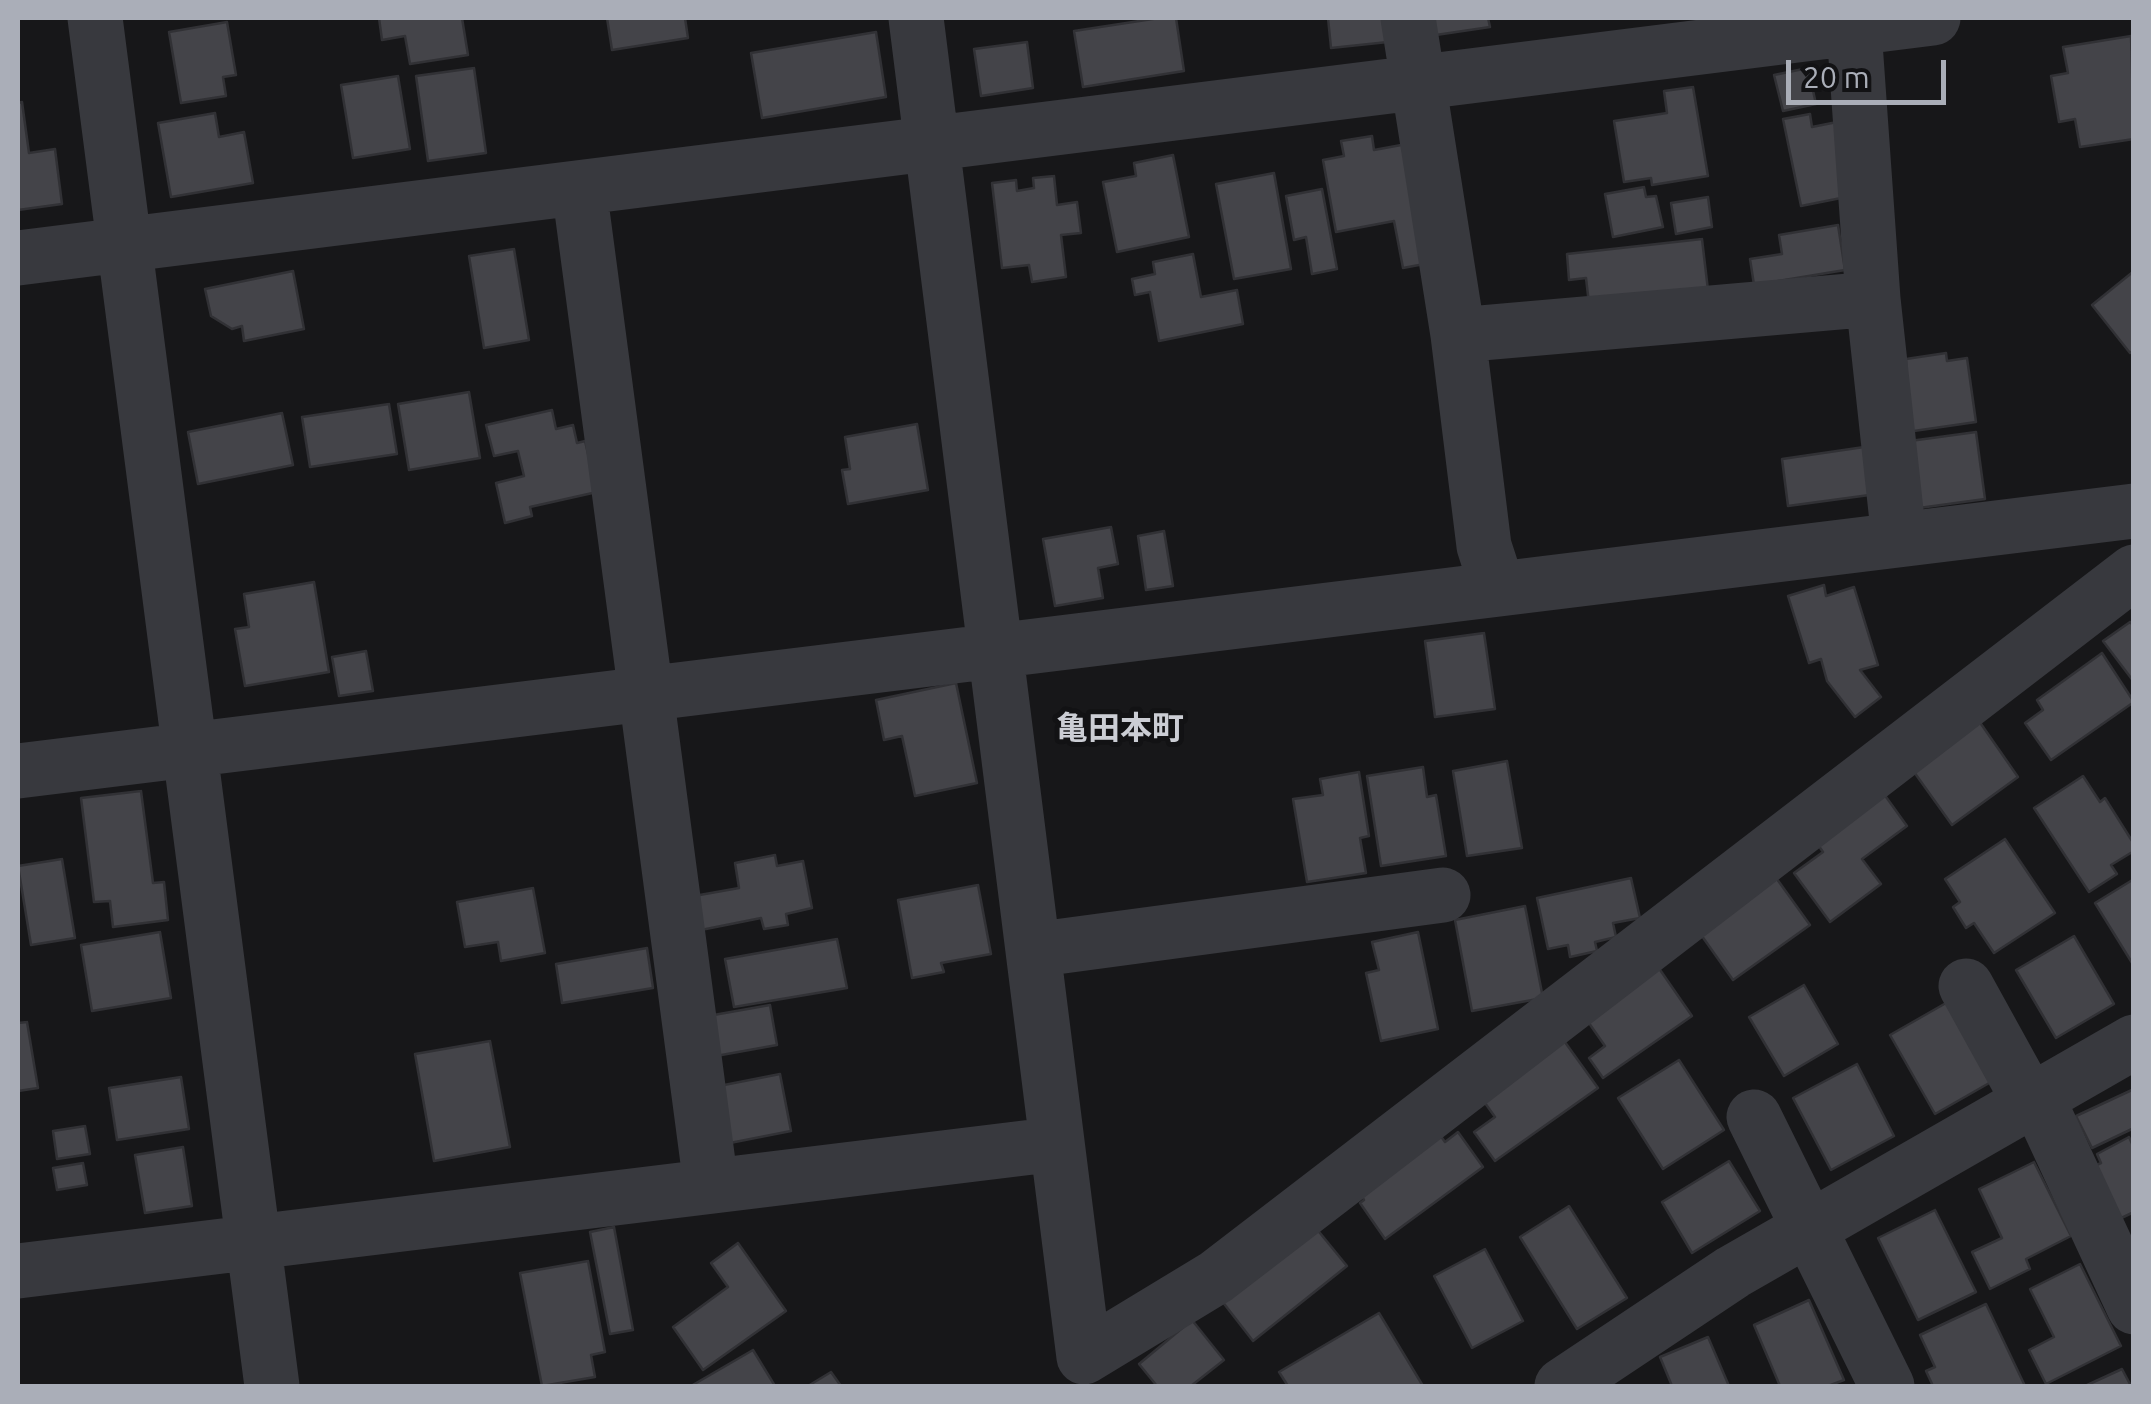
<!DOCTYPE html>
<html>
<head>
<meta charset="utf-8">
<style>
	body { margin:0 }
	#map { position:relative; width:2151px; height:1404px; overflow:hidden; background:#171719; font-family:Ubuntu,sans-serif }
	canvas { display:block }
	.frame { position:absolute; inset:0; border:20px solid #aaaeb8; pointer-events:none }
	.scale { position:absolute; left:1786px; top:60px; width:160px; height:45px; box-sizing:border-box; border:5px solid #aaaeb8; border-top:0; padding-left:12px; font-size:30px; line-height:35px; white-space:nowrap; color:#aaaeb8; -webkit-text-stroke:8px #121214; paint-order:stroke }
</style>
</head>
<body>
<div id="map">
<canvas width="2151" height="1404"></canvas>
<div class="frame"></div>
<div class="scale">20 m</div>
</div>
<script>
const g = document.querySelector('canvas').getContext('2d');
g.lineJoin = 'round';
function paint(path, color) {
  g.fillStyle = color;
  g.fill(path, 'evenodd');
}
function poly(rows) {
  const path = new Path2D();
  for (const r of rows) {
    path.moveTo(r[0], r[1]);
    for (let i = 2; i < r.length; i += 2) path.lineTo(r[i], r[i + 1]);
  }
  return path;
}
function strokePath(path, color, width, dash) {
  g.strokeStyle = color;
  g.lineWidth = width;
  g.lineCap = dash ? 'butt' : 'round';
  g.setLineDash(dash || []);
  g.stroke(path);
}
function drawText(font, color, halo, rows, align = 'center') {
  g.font = font + ' Ubuntu,"Noto Sans JP",sans-serif';
  g.lineWidth = 10;
  g.setLineDash([]);
  g.textBaseline = 'middle';
  g.strokeStyle = halo;
  g.fillStyle = color;
  for (const [text, x, y, turn = 0] of rows) {
    g.save();
    g.translate(x, y);
    g.rotate((+turn || 0) * Math.PI / 180);
    g.textAlign = isNaN(turn) ? turn : align;
    if (halo) g.strokeText(text, 0, 0);
    g.fillText(text, 0, 0);
    g.restore();
  }
}
const building = poly([
	[379,18,462,18,468,55,410,64,405,36,382,40,379,18],
	[607,18,685,18,688,38,612,50,607,18],
	[1159,18,1176,18,1184,71,1083,87,1074,31,1159,18],
	[1328,18,1385,18,1388,42,1331,48,1328,18],
	[1433,18,1488,18,1490,27,1436,35,1433,18],
	[227,22,236,75,223,77,226,96,181,103,169,32,227,22],
	[876,32,886,97,762,118,751,53,876,32],
	[2131,36,2134,139,2080,147,2075,119,2059,122,2051,76,2068,73,2063,47,2131,36],
	[1027,42,1033,88,981,96,974,49,1027,42],
	[474,68,486,153,428,161,416,76,474,68],
	[1808,68,1816,104,1783,111,1774,75,1808,68],
	[398,76,410,149,353,158,341,85,398,76],
	[1693,87,1708,176,1652,185,1651,178,1624,182,1614,121,1667,113,1664,91,1693,87],
	[22,102,29,153,55,149,62,204,18,210,18,103,22,102],
	[215,113,219,137,244,132,253,183,171,197,158,123,215,113],
	[1810,114,1812,127,1837,122,1851,196,1801,206,1783,119,1810,114],
	[1372,136,1374,150,1412,143,1435,262,1403,268,1394,221,1336,232,1323,160,1344,156,1341,141,1372,136],
	[1173,155,1189,237,1117,252,1103,182,1136,176,1134,163,1173,155],
	[1274,173,1291,269,1234,279,1216,184,1274,173],
	[1054,176,1057,205,1077,202,1081,233,1061,235,1066,277,1032,282,1029,265,1002,268,992,183,1016,180,1017,191,1034,188,1033,178,1054,176],
	[1644,187,1646,197,1656,196,1663,227,1613,237,1605,194,1644,187],
	[1322,189,1337,269,1312,274,1306,237,1294,240,1286,196,1322,189],
	[1708,197,1712,227,1676,234,1671,203,1708,197],
	[1838,225,1845,270,1754,285,1750,259,1782,254,1779,235,1838,225],
	[1702,239,1708,290,1589,304,1586,278,1569,280,1567,254,1702,239],
	[514,249,529,340,484,348,469,256,514,249],
	[1193,254,1201,297,1237,290,1243,324,1159,341,1150,292,1135,295,1132,279,1155,274,1153,262,1193,254],
	[293,271,304,329,244,341,242,326,232,329,211,316,205,289,293,271],
	[2134,271,2134,350,2130,353,2092,305,2134,271],
	[1946,353,1947,361,1967,358,1976,422,1907,432,1906,359,1946,353],
	[469,392,480,458,409,470,398,404,469,392],
	[389,404,397,454,310,467,302,417,389,404],
	[552,410,556,429,573,425,577,443,585,441,597,492,530,507,532,516,505,523,496,483,524,476,518,451,494,456,486,425,552,410],
	[282,413,293,465,198,484,188,432,282,413],
	[917,424,928,490,848,504,842,470,850,469,845,437,917,424],
	[1976,432,1985,499,1919,508,1910,441,1976,432],
	[1871,446,1877,494,1788,506,1782,459,1871,446],
	[1111,527,1118,564,1098,568,1103,598,1055,606,1043,539,1111,527],
	[1164,531,1173,586,1146,590,1138,536,1164,531],
	[314,582,329,672,245,686,235,629,249,627,244,594,314,582],
	[1824,585,1826,596,1854,587,1878,665,1860,670,1881,697,1855,717,1827,681,1821,659,1809,663,1788,596,1824,585],
	[2130,622,2134,626,2134,682,2103,641,2130,622],
	[1484,633,1495,709,1435,717,1425,641,1484,633],
	[366,651,373,691,339,696,332,657,366,651],
	[2102,653,2134,702,2051,760,2025,723,2043,710,2037,700,2102,653],
	[956,683,977,783,915,796,902,736,884,740,876,700,956,683],
	[1972,711,2018,777,1952,825,1904,758,1972,711],
	[1507,761,1522,848,1467,856,1453,771,1507,761],
	[1423,767,1427,797,1436,795,1446,856,1381,866,1367,776,1423,767],
	[1359,772,1369,836,1360,838,1366,873,1307,882,1293,799,1323,795,1320,779,1359,772],
	[2083,776,2100,802,2105,798,2134,844,2134,851,2111,865,2117,874,2089,892,2034,808,2083,776],
	[1876,783,1907,826,1862,859,1881,884,1830,922,1794,873,1823,852,1809,832,1876,783],
	[141,791,153,883,164,882,168,920,113,927,110,901,94,902,81,798,141,791],
	[2005,839,2055,913,1994,953,1974,923,1966,928,1953,907,1960,902,1945,879,2005,839],
	[775,855,777,866,803,861,812,908,786,914,788,925,764,929,761,918,701,930,694,896,739,888,735,863,775,855],
	[62,859,75,938,31,945,18,866,62,859],
	[1769,868,1810,925,1733,980,1692,922,1769,868],
	[1631,878,1640,918,1613,923,1616,937,1595,942,1597,951,1570,957,1568,945,1548,949,1537,898,1631,878],
	[2134,879,2134,966,2095,903,2134,879],
	[978,885,991,954,941,963,944,972,912,978,898,900,978,885],
	[533,888,545,953,501,961,498,942,465,947,457,902,533,888],
	[1525,906,1543,998,1472,1011,1455,920,1525,906],
	[160,932,171,998,92,1011,81,945,160,932],
	[1418,932,1438,1029,1381,1041,1366,973,1379,970,1372,942,1418,932],
	[2074,936,2114,1004,2056,1038,2016,970,2074,936],
	[837,939,847,988,734,1007,725,959,837,939],
	[647,948,653,988,562,1003,556,964,647,948],
	[1656,964,1692,1016,1603,1078,1589,1058,1605,1046,1577,1006,1656,964],
	[1804,985,1838,1044,1784,1076,1749,1017,1804,985],
	[1946,1003,1991,1082,1935,1114,1890,1035,1946,1003],
	[770,1005,777,1045,716,1056,708,1016,770,1005],
	[27,1022,38,1088,18,1091,18,1023,27,1022],
	[1557,1031,1598,1088,1495,1161,1474,1132,1495,1117,1475,1089,1557,1031],
	[490,1041,510,1147,434,1161,415,1054,490,1041],
	[1679,1060,1724,1130,1663,1169,1618,1098,1679,1060],
	[1857,1064,1894,1136,1831,1170,1793,1098,1857,1064],
	[780,1074,791,1131,730,1143,719,1086,780,1074],
	[181,1077,189,1129,117,1140,109,1088,181,1077],
	[2134,1089,2134,1128,2092,1148,2076,1116,2134,1089],
	[85,1126,90,1154,57,1159,53,1131,85,1126],
	[1435,1128,1445,1142,1458,1132,1483,1167,1385,1239,1360,1203,1364,1200,1360,1192,1435,1128],
	[2129,1137,2134,1148,2134,1212,2113,1222,2086,1170,2101,1163,2097,1154,2129,1137],
	[183,1147,192,1206,145,1213,135,1155,183,1147],
	[1729,1161,1760,1211,1692,1253,1662,1202,1729,1161],
	[2034,1162,2071,1236,2026,1259,2030,1269,1990,1289,1972,1252,2002,1238,1979,1189,2034,1162],
	[83,1163,87,1185,57,1190,53,1168,83,1163],
	[1569,1206,1627,1298,1577,1329,1520,1237,1569,1206],
	[1935,1210,1976,1292,1918,1320,1878,1238,1935,1210],
	[1311,1222,1347,1266,1253,1341,1218,1296,1311,1222],
	[614,1227,633,1330,610,1334,590,1232,614,1227],
	[738,1243,786,1311,703,1370,673,1327,728,1287,711,1263,738,1243],
	[1485,1249,1523,1321,1472,1348,1434,1276,1485,1249],
	[588,1261,605,1352,591,1355,595,1377,542,1386,520,1273,588,1261],
	[2080,1264,2121,1346,2046,1384,2029,1350,2054,1337,2030,1289,2080,1264],
	[1809,1300,1844,1380,1828,1386,1780,1386,1754,1325,1809,1300],
	[1986,1304,2025,1386,1933,1386,1926,1371,1935,1367,1920,1335,1986,1304],
	[1379,1313,1423,1386,1288,1386,1279,1372,1379,1313],
	[1192,1320,1224,1360,1191,1386,1157,1386,1139,1364,1192,1320],
	[1708,1337,1729,1386,1672,1386,1660,1357,1708,1337],
	[753,1350,775,1386,691,1386,753,1350],
	[2122,1369,2131,1386,2085,1386,2122,1369],
	[831,1372,841,1386,808,1386,831,1372]
]);
const minor = poly([
	[95,18,272,1386],
	[916,18,1084,1357,1216,1277,2134,572],
	[1408,18,1458,335,1484,546,1498,589],
	[1854,29,1873,299,1899,539],
	[579,188,711,1185],
	[18,258,1933,18],
	[1458,335,1873,299],
	[18,771,2134,511],
	[1033,950,1443,895],
	[1966,986,2030,1102],
	[2037,1098,2134,1307],
	[1754,1117,1887,1386],
	[18,1271,1057,1144],
	[1562,1386,1733,1272,2134,1042]
]);
const quarterNames = [
	["亀田本町",1120,728]
];
paint(building, '#444449');
strokePath(building, '#313135', 2.5);
strokePath(minor, '#38393e', 55);
drawText('bold 32px', '#cbcdd4', '#121214', quarterNames);
</script>
</body>
</html>
